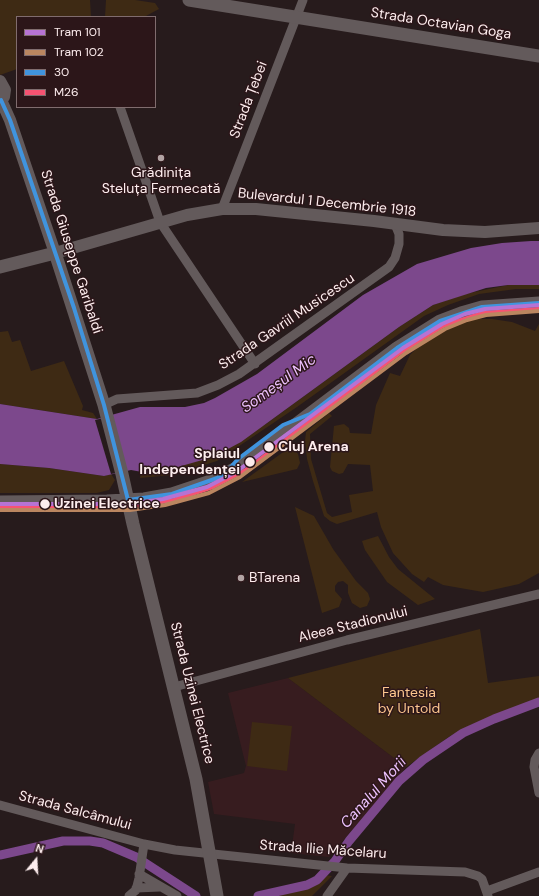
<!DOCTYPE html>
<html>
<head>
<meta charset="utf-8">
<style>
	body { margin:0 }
	#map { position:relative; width:539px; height:896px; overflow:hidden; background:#271b1c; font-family:"DM Sans",sans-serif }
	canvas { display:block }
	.legend { position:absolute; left:16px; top:16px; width:140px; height:92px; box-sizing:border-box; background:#2c1619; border:1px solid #806c6e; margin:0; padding:5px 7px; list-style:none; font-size:12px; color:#fdedee }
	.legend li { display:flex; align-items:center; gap:8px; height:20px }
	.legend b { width:20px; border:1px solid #806c6e }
	.north { position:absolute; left:16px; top:840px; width:40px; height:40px; -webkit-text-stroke:3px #2c1619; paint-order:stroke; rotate:18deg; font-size:11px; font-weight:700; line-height:16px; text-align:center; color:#fdedee }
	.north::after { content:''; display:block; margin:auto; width:14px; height:18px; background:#fdedee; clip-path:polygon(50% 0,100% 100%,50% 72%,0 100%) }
</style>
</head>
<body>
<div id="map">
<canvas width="539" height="896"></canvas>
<ul class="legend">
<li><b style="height:5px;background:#b673d3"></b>Tram 101</li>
<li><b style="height:5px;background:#bb8660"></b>Tram 102</li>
<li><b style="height:5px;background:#4094de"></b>30</li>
<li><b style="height:5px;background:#f65372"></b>M26</li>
</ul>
<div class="north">N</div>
</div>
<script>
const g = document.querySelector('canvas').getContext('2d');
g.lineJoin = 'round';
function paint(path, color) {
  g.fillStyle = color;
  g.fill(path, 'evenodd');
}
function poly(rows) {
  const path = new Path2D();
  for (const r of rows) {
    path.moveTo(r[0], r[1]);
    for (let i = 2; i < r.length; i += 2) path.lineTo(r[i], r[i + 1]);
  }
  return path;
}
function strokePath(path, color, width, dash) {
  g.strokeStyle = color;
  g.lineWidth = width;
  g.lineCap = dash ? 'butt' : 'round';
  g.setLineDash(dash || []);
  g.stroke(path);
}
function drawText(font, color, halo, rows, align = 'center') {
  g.font = font + ' "DM Sans",sans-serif';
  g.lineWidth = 3;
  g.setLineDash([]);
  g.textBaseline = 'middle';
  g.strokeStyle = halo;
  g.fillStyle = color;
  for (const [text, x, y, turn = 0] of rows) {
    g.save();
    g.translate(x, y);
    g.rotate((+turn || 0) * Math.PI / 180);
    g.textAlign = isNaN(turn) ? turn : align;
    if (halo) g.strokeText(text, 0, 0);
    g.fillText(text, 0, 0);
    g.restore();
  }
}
const built = poly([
	[288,678,406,767,329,857,291,853,295,824,214,814,208,782,244,773,246,766,228,693]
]);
const green = poly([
	[0,0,90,0,91,17,17,17,17,69,0,75],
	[106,0,135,0,155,3,159,9,144,17,105,17],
	[508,285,539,285,539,289,516,289,479,294,448,305,424,316,297,407,217,461,171,475,140,478,141,472,153,474,266,424,399,327,433,305,465,294],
	[473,319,492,319,512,322,535,331,539,324,539,573,519,584,483,592,443,585,428,577,424,582,412,574,393,553,381,527,377,512,337,524,330,521,324,516,313,481,307,459,305,441,306,432,329,413,332,416,310,434,311,459,327,513,332,517,352,512,349,495,373,491,370,465,348,464,343,473,339,474,332,471,330,467,334,426,344,424,349,428,350,433,371,434,376,405,390,373,400,376,410,355,432,333,454,323],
	[8,331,12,342,20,340,31,371,64,361,83,406,82,410,93,413,97,419,0,404,0,332],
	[294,449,298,454,300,463,297,469,242,482,286,450],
	[0,464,49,468,104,476,111,474,115,480,109,490,97,493,0,493],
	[295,507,314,516,333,549,356,581,368,593,370,599,367,606,360,608,352,603,348,593,348,585,343,581,338,582,335,586,335,591,342,599,339,607,322,613],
	[378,536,389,557,398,569,435,599,418,605,387,582,365,550,362,541],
	[480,629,488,683,539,676,539,699,473,724,450,736,406,767,288,678],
	[252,722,292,726,287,771,247,766],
	[324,875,332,876,312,896,273,896,306,888,316,883]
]);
const water = poly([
	[531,241,539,241,539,285,508,285,486,288,433,305,399,327,241,442,213,457,153,474,131,470,104,476,49,468,0,464,0,404,97,419,140,407,185,407,204,403,215,398,257,374,363,295,417,264,471,248,502,243]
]);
const pier = poly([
	[112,416,127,471,111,474,95,420]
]);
const canal = poly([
	[0,855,63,841,90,841,103,843,136,857,196,896],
	[258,896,307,885,317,880,335,861,349,841,399,781,423,760,463,733,494,719,539,702]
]);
const minor = poly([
	[120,107,160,222,255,364],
	[222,209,303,0],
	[104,405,117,399,197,393,218,385,239,374,389,267,395,258,399,244,399,234,395,224],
	[174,687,347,640,539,594],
	[539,753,535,760,534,767,539,793],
	[0,805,144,844,175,850,347,868,465,872,478,876,482,879,488,896],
	[139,874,177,896],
	[136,888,160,887],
	[487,891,539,872],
	[129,896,136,890,139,878,144,844],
	[327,896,347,868]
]);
const tertiary = poly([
	[0,81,5,90,4,97,0,101],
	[1,100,10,120,55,253,187,215,222,209,256,209,374,221,443,230,485,232,539,228]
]);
const secondary = poly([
	[189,0,539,56],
	[0,267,55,253,58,262,104,405,122,474,133,524,196,779,217,896],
	[0,502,107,501,144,499,172,494,211,481,242,465,397,348,440,321,461,313,482,307,539,303]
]);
const bus1 = poly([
	[1,100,10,120,74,308,104,405,128,500],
	[128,500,172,494,223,476,238,459,283,425,310,414,397,348,440,321,482,307,539,303]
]);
const bus2 = poly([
	[0,508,144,505,174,500,213,487,246,470,400,353,443,326,483,313,539,309]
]);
const tram1 = poly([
	[0,504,129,504,163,499,207,487,236,472,403,348,442,324,465,314,485,309,539,305]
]);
const tram2 = poly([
	[0,510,130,510,165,505,209,493,240,477,406,353,445,329,467,320,486,315,539,311]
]);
const markers = [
	[161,158,4,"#b2a4a4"],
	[269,447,5.5,"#fdedee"],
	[250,462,5.5,"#fdedee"],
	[45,504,5.5,"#fdedee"],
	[241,578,4,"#b2a4a4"]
];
const streetNames = [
	["Strada Octavian Goga",441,24,9],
	["Strada Țebei",249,100,-69],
	["Bulevardul 1 Decembrie 1918",327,203,6],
	["Strada Giuseppe Garibaldi",71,252,72],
	["Strada Gavriil Musicescu",287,322,-34],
	["Aleea Stadionului",353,625,-14],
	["Strada Uzinei Electrice",192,693,76],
	["Strada Salcâmului",75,811,15],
	["Strada Ilie Măcelaru",323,850,4]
];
const poiNames = [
	["Grădinița",161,173],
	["Steluța Fermecată",161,189],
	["BTarena",249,578,"left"]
];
const stopNames = [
	["Cluj Arena",278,447],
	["Splaiul",240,454,"right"],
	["Independenței",240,470,"right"],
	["Uzinei Electrice",54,504]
];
const parkNames = [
	["Fantesia",409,693],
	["by Untold",409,709]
];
const waterNames = [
	["Someșul Mic",279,384,-36],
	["Canalul Morii",374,793,-48]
];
paint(built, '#371c1f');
paint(green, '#3e2a14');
paint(water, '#7c488c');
paint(pier, '#271b1c');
strokePath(canal, '#7c488c', 9);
strokePath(minor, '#635a5b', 9);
strokePath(tertiary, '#635a5b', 12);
strokePath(secondary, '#635a5b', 13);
strokePath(bus1, '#4094de', 4);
strokePath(bus2, '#f65372', 4);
strokePath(tram1, '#b673d3', 4);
strokePath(tram2, '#bb8660', 4);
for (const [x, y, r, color] of markers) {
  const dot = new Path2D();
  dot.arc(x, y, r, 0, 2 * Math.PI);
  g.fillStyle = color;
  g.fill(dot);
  strokePath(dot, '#2c1619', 1.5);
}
drawText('14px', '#fdedee', '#2c1619', streetNames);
drawText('14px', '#fdedee', '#2c1619', poiNames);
drawText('bold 14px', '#fdedee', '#2c1619', stopNames, 'left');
drawText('14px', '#fcc68e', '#2c1619', parkNames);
drawText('italic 15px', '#eec2ff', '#2c1619', waterNames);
</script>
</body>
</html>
